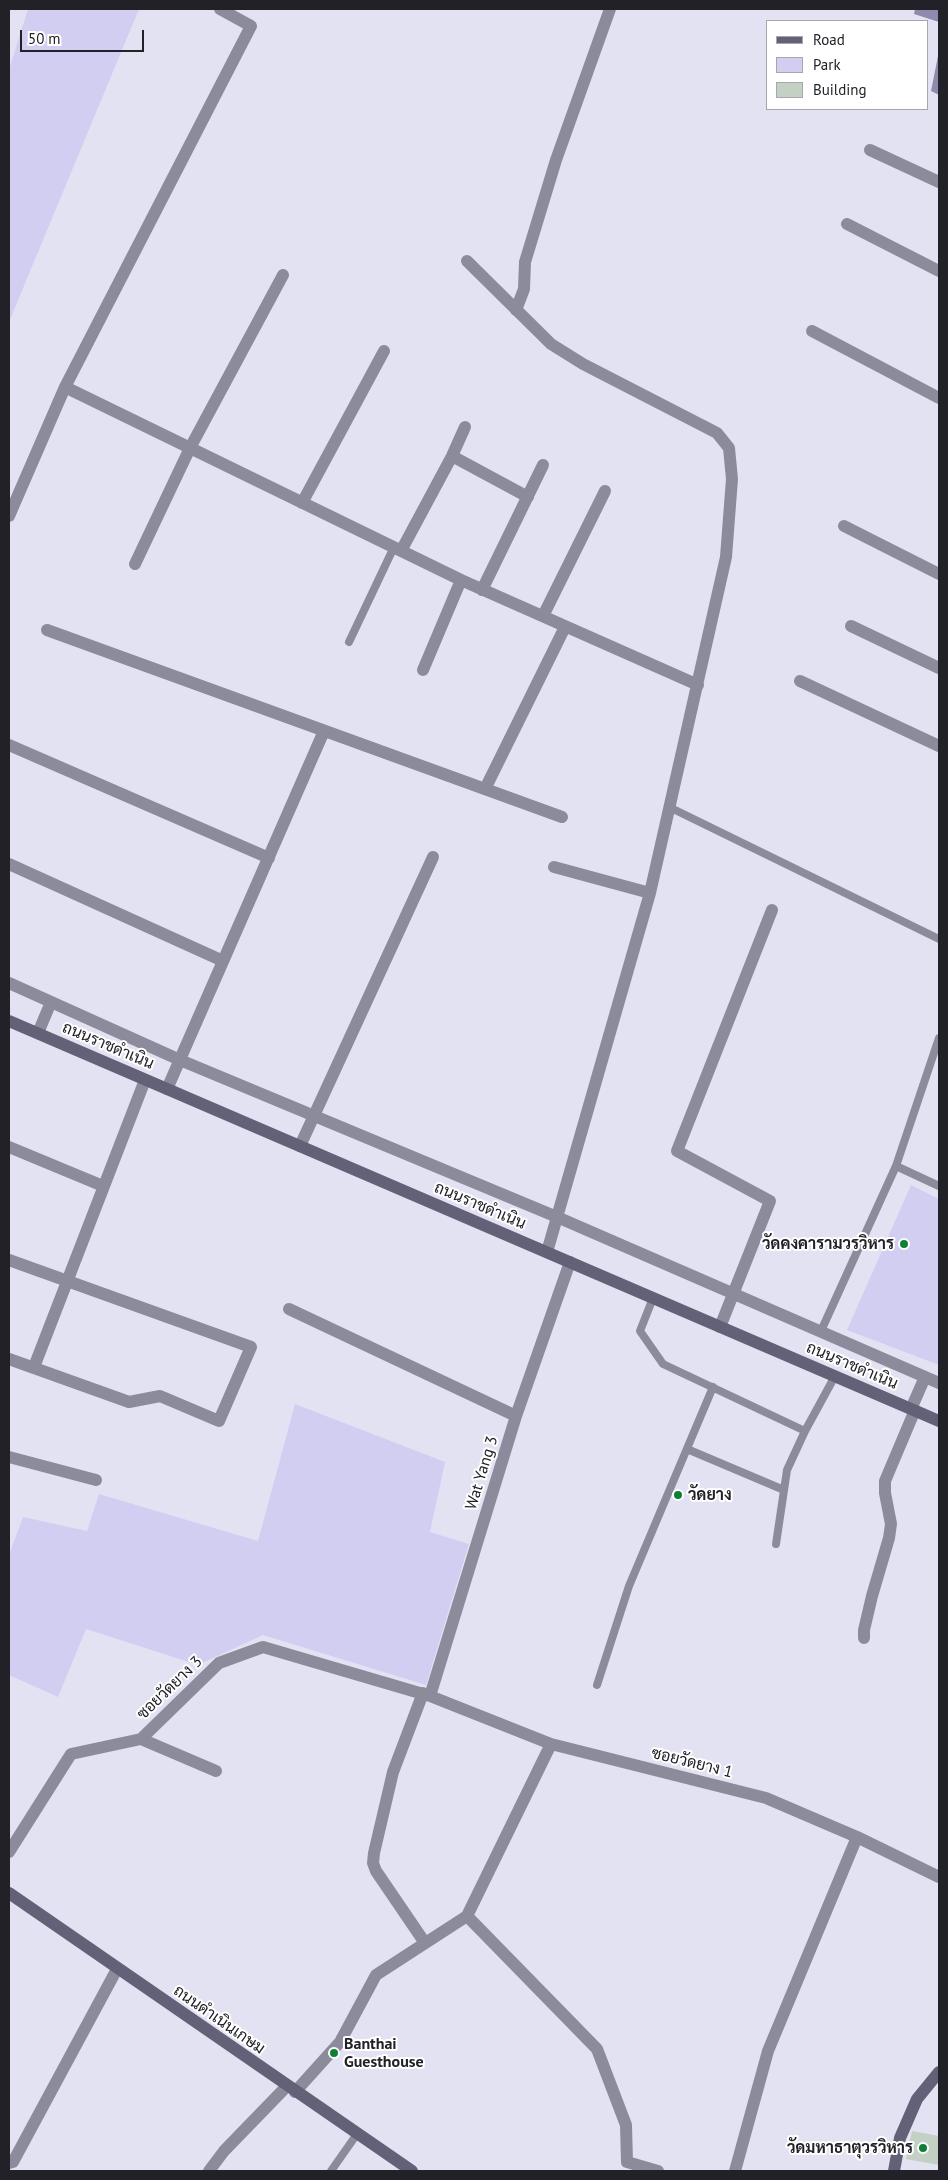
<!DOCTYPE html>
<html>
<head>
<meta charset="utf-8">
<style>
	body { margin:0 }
	#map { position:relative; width:948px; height:2180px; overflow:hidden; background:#e3e2f2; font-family:"PT Sans",sans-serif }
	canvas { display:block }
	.frame { position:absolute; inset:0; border:10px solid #222127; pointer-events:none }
	.legend { position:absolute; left:766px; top:20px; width:162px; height:90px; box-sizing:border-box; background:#fff; border:1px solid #a7a6a9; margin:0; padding:6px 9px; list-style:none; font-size:15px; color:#222127 }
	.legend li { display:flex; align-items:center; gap:10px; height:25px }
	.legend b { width:25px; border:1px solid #a7a6a9 }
	.scale { position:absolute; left:20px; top:30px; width:124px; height:22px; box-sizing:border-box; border:2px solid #222127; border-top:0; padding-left:6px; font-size:15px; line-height:18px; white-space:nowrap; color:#222127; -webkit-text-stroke:4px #fff; paint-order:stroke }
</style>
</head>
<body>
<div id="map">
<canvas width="948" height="2180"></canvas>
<div class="frame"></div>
<ul class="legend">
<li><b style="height:6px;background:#636177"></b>Road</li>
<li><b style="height:14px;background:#d2cef2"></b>Park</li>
<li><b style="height:14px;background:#c3d0c4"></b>Building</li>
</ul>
<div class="scale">50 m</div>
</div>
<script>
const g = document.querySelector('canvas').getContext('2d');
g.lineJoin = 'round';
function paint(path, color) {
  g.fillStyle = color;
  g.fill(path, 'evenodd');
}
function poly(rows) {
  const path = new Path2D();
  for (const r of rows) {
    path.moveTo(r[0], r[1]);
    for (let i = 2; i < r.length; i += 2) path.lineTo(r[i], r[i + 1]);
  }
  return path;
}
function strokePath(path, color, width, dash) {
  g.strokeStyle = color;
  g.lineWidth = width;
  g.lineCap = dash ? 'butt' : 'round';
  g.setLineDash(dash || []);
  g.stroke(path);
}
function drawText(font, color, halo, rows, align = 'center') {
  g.font = font + ' "PT Sans",Sarabun,sans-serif';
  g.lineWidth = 4;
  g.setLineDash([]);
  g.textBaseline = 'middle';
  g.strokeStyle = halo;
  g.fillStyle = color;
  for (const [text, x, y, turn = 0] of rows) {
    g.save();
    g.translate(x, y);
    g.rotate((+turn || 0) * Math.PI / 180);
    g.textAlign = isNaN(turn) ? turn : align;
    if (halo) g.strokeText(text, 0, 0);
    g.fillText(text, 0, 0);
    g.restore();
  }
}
const green = poly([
	[28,9,139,9,9,322,9,70],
	[911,1185,939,1199,939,1365,847,1330],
	[295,1404,445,1462,430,1532,469,1544,426,1685,263,1635,198,1665,86,1629,58,1697,9,1675,9,1555,23,1517,87,1531,99,1494,258,1541]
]);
const water = poly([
	[915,9,939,9,939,22,914,14],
	[939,51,939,95,931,91]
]);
const building = poly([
	[912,2131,939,2136,939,2165,906,2159]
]);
const lane = poly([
	[349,642,394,547],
	[669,807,939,939],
	[896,1166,939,1186],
	[653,1298,640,1331,663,1364,805,1431],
	[821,1331,896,1166,939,1038],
	[687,1449,784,1490],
	[776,1544,787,1470,805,1431,835,1376],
	[597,1685,629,1586,713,1387],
	[331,2171,357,2134]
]);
const street = poly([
	[870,150,939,182],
	[847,224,939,271],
	[467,261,551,344,583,364,717,433,729,448,732,479,726,557,650,893,547,1252],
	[516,310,524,289,525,262,556,160,610,9],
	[812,331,939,398],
	[65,387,461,580,698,685],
	[452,456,528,497],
	[302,503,384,351],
	[9,516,65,387,251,26,220,9],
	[844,526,939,574],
	[401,551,452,456,465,427],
	[135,564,190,448,283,275],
	[482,590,543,465],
	[543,616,605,491],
	[851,626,939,668],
	[47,630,562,817],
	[423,670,461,580],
	[800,681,939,746],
	[9,745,269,858],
	[485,789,565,627],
	[9,864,223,961],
	[554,867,650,893],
	[9,983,180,1060,557,1217,939,1383],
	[38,1033,51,1002],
	[167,1089,324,731],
	[300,1146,433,857],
	[9,1147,103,1186],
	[9,1260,251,1347,219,1421,160,1396,129,1402,9,1359],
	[289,1309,516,1416],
	[720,1327,770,1201,677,1151,772,910],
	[34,1367,145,1080],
	[911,1409,925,1377],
	[9,1457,96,1480],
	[864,1638,864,1630,872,1596,889,1538,891,1524,885,1493,885,1481,915,1410],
	[423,1693,393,1772,374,1853,373,1863,376,1871,425,1943],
	[430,1696,516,1416,570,1262],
	[141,1739,216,1771],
	[9,1852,71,1754,141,1739,219,1663,263,1647,430,1696,551,1744,766,1798,857,1837,939,1877],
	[467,1916,597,2049,626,2125,627,2162,658,2171],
	[295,2092,340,2042,376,1975,467,1916,551,1744],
	[9,2163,13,2162,117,1969],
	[209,2171,224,2151,287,2086],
	[735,2171,768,2051,857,1837]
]);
const secondary = poly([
	[9,1021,939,1421],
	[9,1893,412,2171],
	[894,2171,900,2138,917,2099,939,2072]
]);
const markers = [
	[904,1244,5,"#0e7f35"],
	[678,1495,5,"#0e7f35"],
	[334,2053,5,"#0e7f35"],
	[923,2148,5,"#0e7f35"]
];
const streetNames = [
	["ถนนราชดำเนิน",108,1046,23],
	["ถนนราชดำเนิน",480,1206,23],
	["ถนนราชดำเนิน",852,1366,23],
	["Wat Yang 3",482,1473,-73],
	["ซอยวัดยาง 3",170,1688,-44],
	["ซอยวัดยาง 1",692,1763,14],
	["ถนนดำเนินเกษม",219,2020,35]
];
const poiNames = [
	["วัดคงคารามวรวิหาร",894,1244],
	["วัดยาง",688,1495,"left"],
	["Banthai",344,2044,"left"],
	["Guesthouse",344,2062,"left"],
	["วัดมหาธาตุวรวิหาร",913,2148]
];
paint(green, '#d2cef2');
paint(water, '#8e8aad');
paint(building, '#c3d0c4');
strokePath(lane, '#8c8b9b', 8);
strokePath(street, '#8c8b9b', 12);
strokePath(secondary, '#636177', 12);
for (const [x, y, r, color] of markers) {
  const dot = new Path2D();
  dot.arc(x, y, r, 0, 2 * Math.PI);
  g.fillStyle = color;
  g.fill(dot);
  strokePath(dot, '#fff', 2);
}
drawText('16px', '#222127', '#fff', streetNames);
drawText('bold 16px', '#222127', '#fff', poiNames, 'right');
</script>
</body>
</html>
